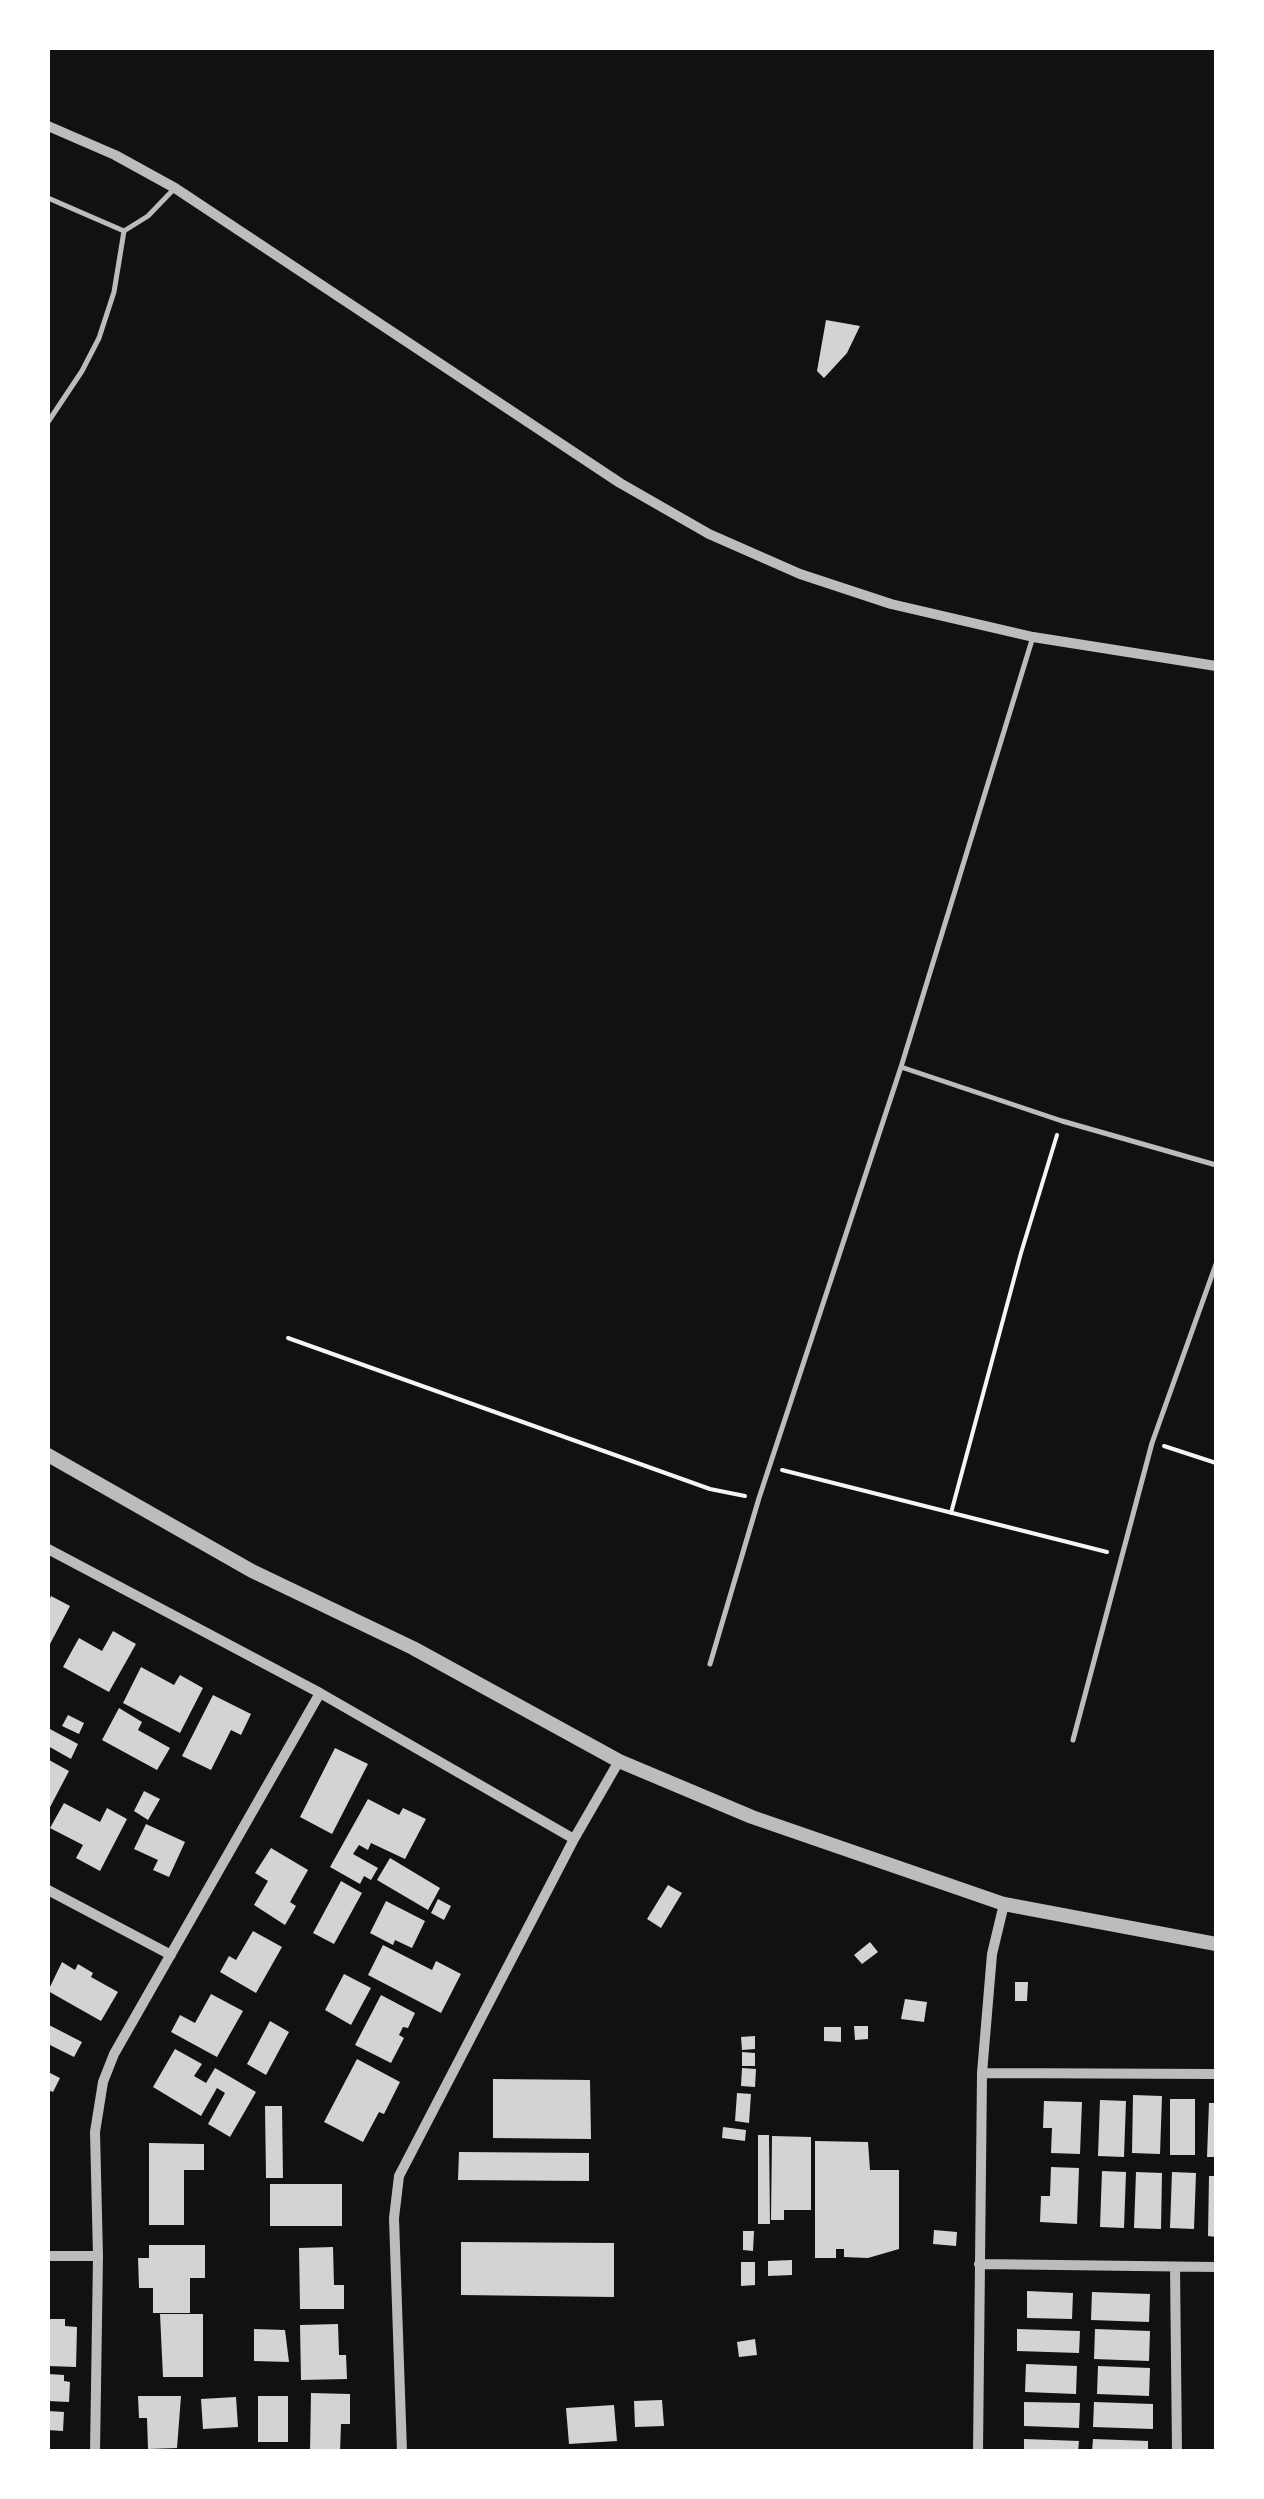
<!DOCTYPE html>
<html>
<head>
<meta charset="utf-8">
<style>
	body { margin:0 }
	#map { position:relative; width:1264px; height:2499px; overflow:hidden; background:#111; font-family:Barlow,sans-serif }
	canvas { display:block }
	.frame { position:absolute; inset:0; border:50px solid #fff; pointer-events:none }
</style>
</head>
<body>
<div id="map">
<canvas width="1264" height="2499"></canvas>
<div class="frame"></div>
</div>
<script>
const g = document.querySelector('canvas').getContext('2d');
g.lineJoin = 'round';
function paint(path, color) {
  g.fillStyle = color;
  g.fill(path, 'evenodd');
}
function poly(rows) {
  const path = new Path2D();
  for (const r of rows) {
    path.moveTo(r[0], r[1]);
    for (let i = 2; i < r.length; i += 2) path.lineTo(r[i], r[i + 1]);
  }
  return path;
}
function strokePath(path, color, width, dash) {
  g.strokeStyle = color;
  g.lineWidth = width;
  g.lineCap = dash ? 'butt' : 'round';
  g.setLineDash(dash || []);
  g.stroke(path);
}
const building = poly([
	[826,320,860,326,847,353,824,378,817,371],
	[51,1596,70,1606,50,1644,48,1603],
	[113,1631,136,1644,109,1692,63,1667,79,1638,102,1651],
	[141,1667,174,1685,180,1675,203,1688,180,1733,123,1703],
	[213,1695,251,1714,241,1735,231,1730,211,1770,182,1756],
	[119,1708,142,1722,138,1730,170,1748,157,1770,102,1740],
	[68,1715,84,1723,79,1734,62,1726],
	[48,1728,78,1744,71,1759,48,1746],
	[335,1748,368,1764,332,1834,300,1817],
	[49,1760,69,1771,48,1811,48,1763],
	[144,1791,160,1799,148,1820,134,1811],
	[368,1799,399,1815,403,1808,426,1819,405,1859,371,1843,368,1850,359,1845,353,1854,378,1868,371,1880,364,1876,360,1884,330,1867],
	[64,1803,100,1822,107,1808,127,1819,100,1871,76,1858,83,1845,50,1828],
	[146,1824,185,1842,169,1877,153,1870,158,1860,134,1849],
	[271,1848,308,1870,290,1902,296,1906,285,1925,254,1905,268,1881,255,1873],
	[390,1858,440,1888,428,1910,377,1880],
	[341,1881,362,1893,334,1944,313,1933],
	[668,1885,682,1893,661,1928,647,1919],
	[438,1899,451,1906,444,1920,431,1913],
	[386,1901,425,1921,412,1948,395,1940,393,1945,370,1933],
	[253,1931,282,1947,256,1993,220,1972,229,1956,236,1960],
	[870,1942,878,1952,862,1964,854,1955],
	[383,1945,432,1970,436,1961,461,1974,441,2013,368,1975],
	[62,1962,75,1970,78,1964,93,1973,91,1977,118,1992,101,2021,48,1991],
	[344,1974,371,1988,351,2025,325,2010],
	[1015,1982,1028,1982,1027,2001,1015,2001],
	[211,1994,243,2011,217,2057,171,2032,180,2015,195,2023],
	[381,1995,415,2013,408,2028,403,2027,399,2035,404,2038,391,2063,355,2045],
	[905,1999,927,2002,924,2022,901,2019],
	[270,2021,289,2032,266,2075,247,2064],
	[49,2025,82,2042,74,2057,48,2044],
	[854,2026,868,2026,868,2039,855,2040],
	[824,2027,841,2027,841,2042,824,2041],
	[755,2036,755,2049,742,2050,741,2037],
	[175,2049,202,2064,194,2076,206,2083,215,2068,256,2092,230,2137,208,2124,225,2093,217,2088,201,2116,153,2087],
	[742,2052,755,2053,755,2066,742,2066],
	[357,2059,400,2082,384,2114,379,2112,363,2142,324,2122],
	[742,2068,756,2069,755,2087,741,2086],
	[48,2072,60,2078,53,2092,48,2090],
	[493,2079,590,2080,591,2139,493,2138],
	[737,2093,751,2094,749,2123,735,2121],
	[1133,2095,1162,2096,1160,2154,1132,2153],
	[1170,2099,1195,2099,1195,2155,1170,2155],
	[1100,2100,1126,2101,1124,2157,1098,2156],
	[1044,2101,1082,2102,1080,2154,1051,2153,1052,2128,1043,2128],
	[1209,2103,1216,2103,1216,2157,1207,2157],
	[265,2106,282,2106,283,2178,266,2178],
	[723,2127,746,2130,745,2141,722,2138],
	[758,2135,769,2135,770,2224,758,2224],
	[772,2136,811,2137,811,2210,784,2210,784,2220,771,2220],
	[815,2141,868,2142,870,2170,899,2170,899,2249,868,2258,844,2257,844,2249,836,2249,836,2258,815,2258],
	[149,2143,204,2144,204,2170,184,2170,184,2225,149,2225],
	[459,2152,589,2153,589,2181,458,2180],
	[1051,2167,1079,2168,1077,2224,1040,2222,1041,2196,1050,2196],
	[1102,2171,1126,2172,1124,2228,1100,2227],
	[1136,2172,1162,2173,1161,2229,1134,2228],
	[1172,2172,1196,2173,1194,2229,1170,2228],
	[1209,2176,1216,2176,1216,2237,1208,2236],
	[270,2184,342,2184,342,2226,270,2226],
	[934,2230,957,2232,956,2246,933,2244],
	[743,2231,754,2231,753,2251,743,2250],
	[461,2242,614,2243,614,2297,461,2295],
	[149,2245,205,2245,205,2278,190,2278,190,2313,153,2313,153,2288,139,2288,138,2258,149,2258],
	[333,2247,334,2285,344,2285,344,2309,300,2309,299,2248],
	[792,2260,792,2275,768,2276,768,2261],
	[741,2262,755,2262,755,2285,741,2286],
	[1027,2291,1073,2293,1072,2319,1027,2318],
	[1092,2292,1150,2294,1149,2322,1091,2320],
	[160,2314,203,2314,203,2377,163,2377],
	[48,2319,65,2319,65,2326,77,2327,76,2367,48,2366],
	[338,2324,339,2355,346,2355,347,2379,301,2380,300,2325],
	[254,2329,285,2330,289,2362,254,2361],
	[1017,2329,1080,2331,1079,2353,1017,2351],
	[1095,2329,1150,2331,1149,2361,1094,2359],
	[755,2339,757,2355,739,2357,737,2342],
	[1026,2364,1077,2366,1076,2394,1025,2392],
	[1098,2366,1150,2368,1149,2396,1097,2394],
	[48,2374,64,2375,64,2381,70,2382,69,2402,48,2401],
	[311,2393,350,2394,350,2424,341,2424,340,2452,310,2452],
	[138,2396,181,2396,177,2448,148,2449,147,2418,139,2418],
	[258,2396,288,2396,288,2442,258,2442],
	[236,2397,238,2427,203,2429,201,2399],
	[662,2400,664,2426,635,2427,634,2401],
	[1024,2402,1080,2403,1079,2428,1024,2426],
	[1094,2402,1153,2404,1153,2429,1093,2427],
	[614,2405,617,2441,569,2444,566,2408],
	[48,2411,64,2412,63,2431,48,2430],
	[1024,2439,1079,2441,1078,2452,1024,2452],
	[1093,2439,1148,2441,1148,2452,1092,2452]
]);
const path = poly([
	[288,1338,710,1489,745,1496],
	[1164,1446,1216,1463],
	[782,1470,1107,1552],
	[951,1513,1021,1253,1057,1135]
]);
const service = poly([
	[48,198,124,231,148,216,173,190],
	[48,422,82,371,99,338,114,292,124,231],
	[901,1067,1062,1121,1216,1165],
	[710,1664,759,1498,901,1067,1032,640],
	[1073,1740,1152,1443,1216,1264]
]);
const minor = poly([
	[48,126,115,155,175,188,620,483,709,534,800,574,891,604,1033,637,1216,666],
	[48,1549,320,1693,574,1839],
	[48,1890,171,1955],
	[982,2073,1216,2074],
	[48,2256,98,2256],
	[979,2264,1216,2267],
	[1175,2267,1177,2452],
	[95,2452,98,2256,95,2132,103,2082,114,2054,320,1693],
	[402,2452,394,2218,399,2176,574,1839,619,1761],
	[978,2452,982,2073,992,1954,1004,1904]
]);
const tertiary = poly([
	[48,1455,252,1571,413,1648,619,1761,752,1817,1004,1904,1216,1944]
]);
paint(building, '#d3d3d3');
strokePath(path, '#f5f5f5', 4);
strokePath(service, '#bcbcbc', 5);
strokePath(minor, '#bcbcbc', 10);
strokePath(tertiary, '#bcbcbc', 14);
</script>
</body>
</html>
